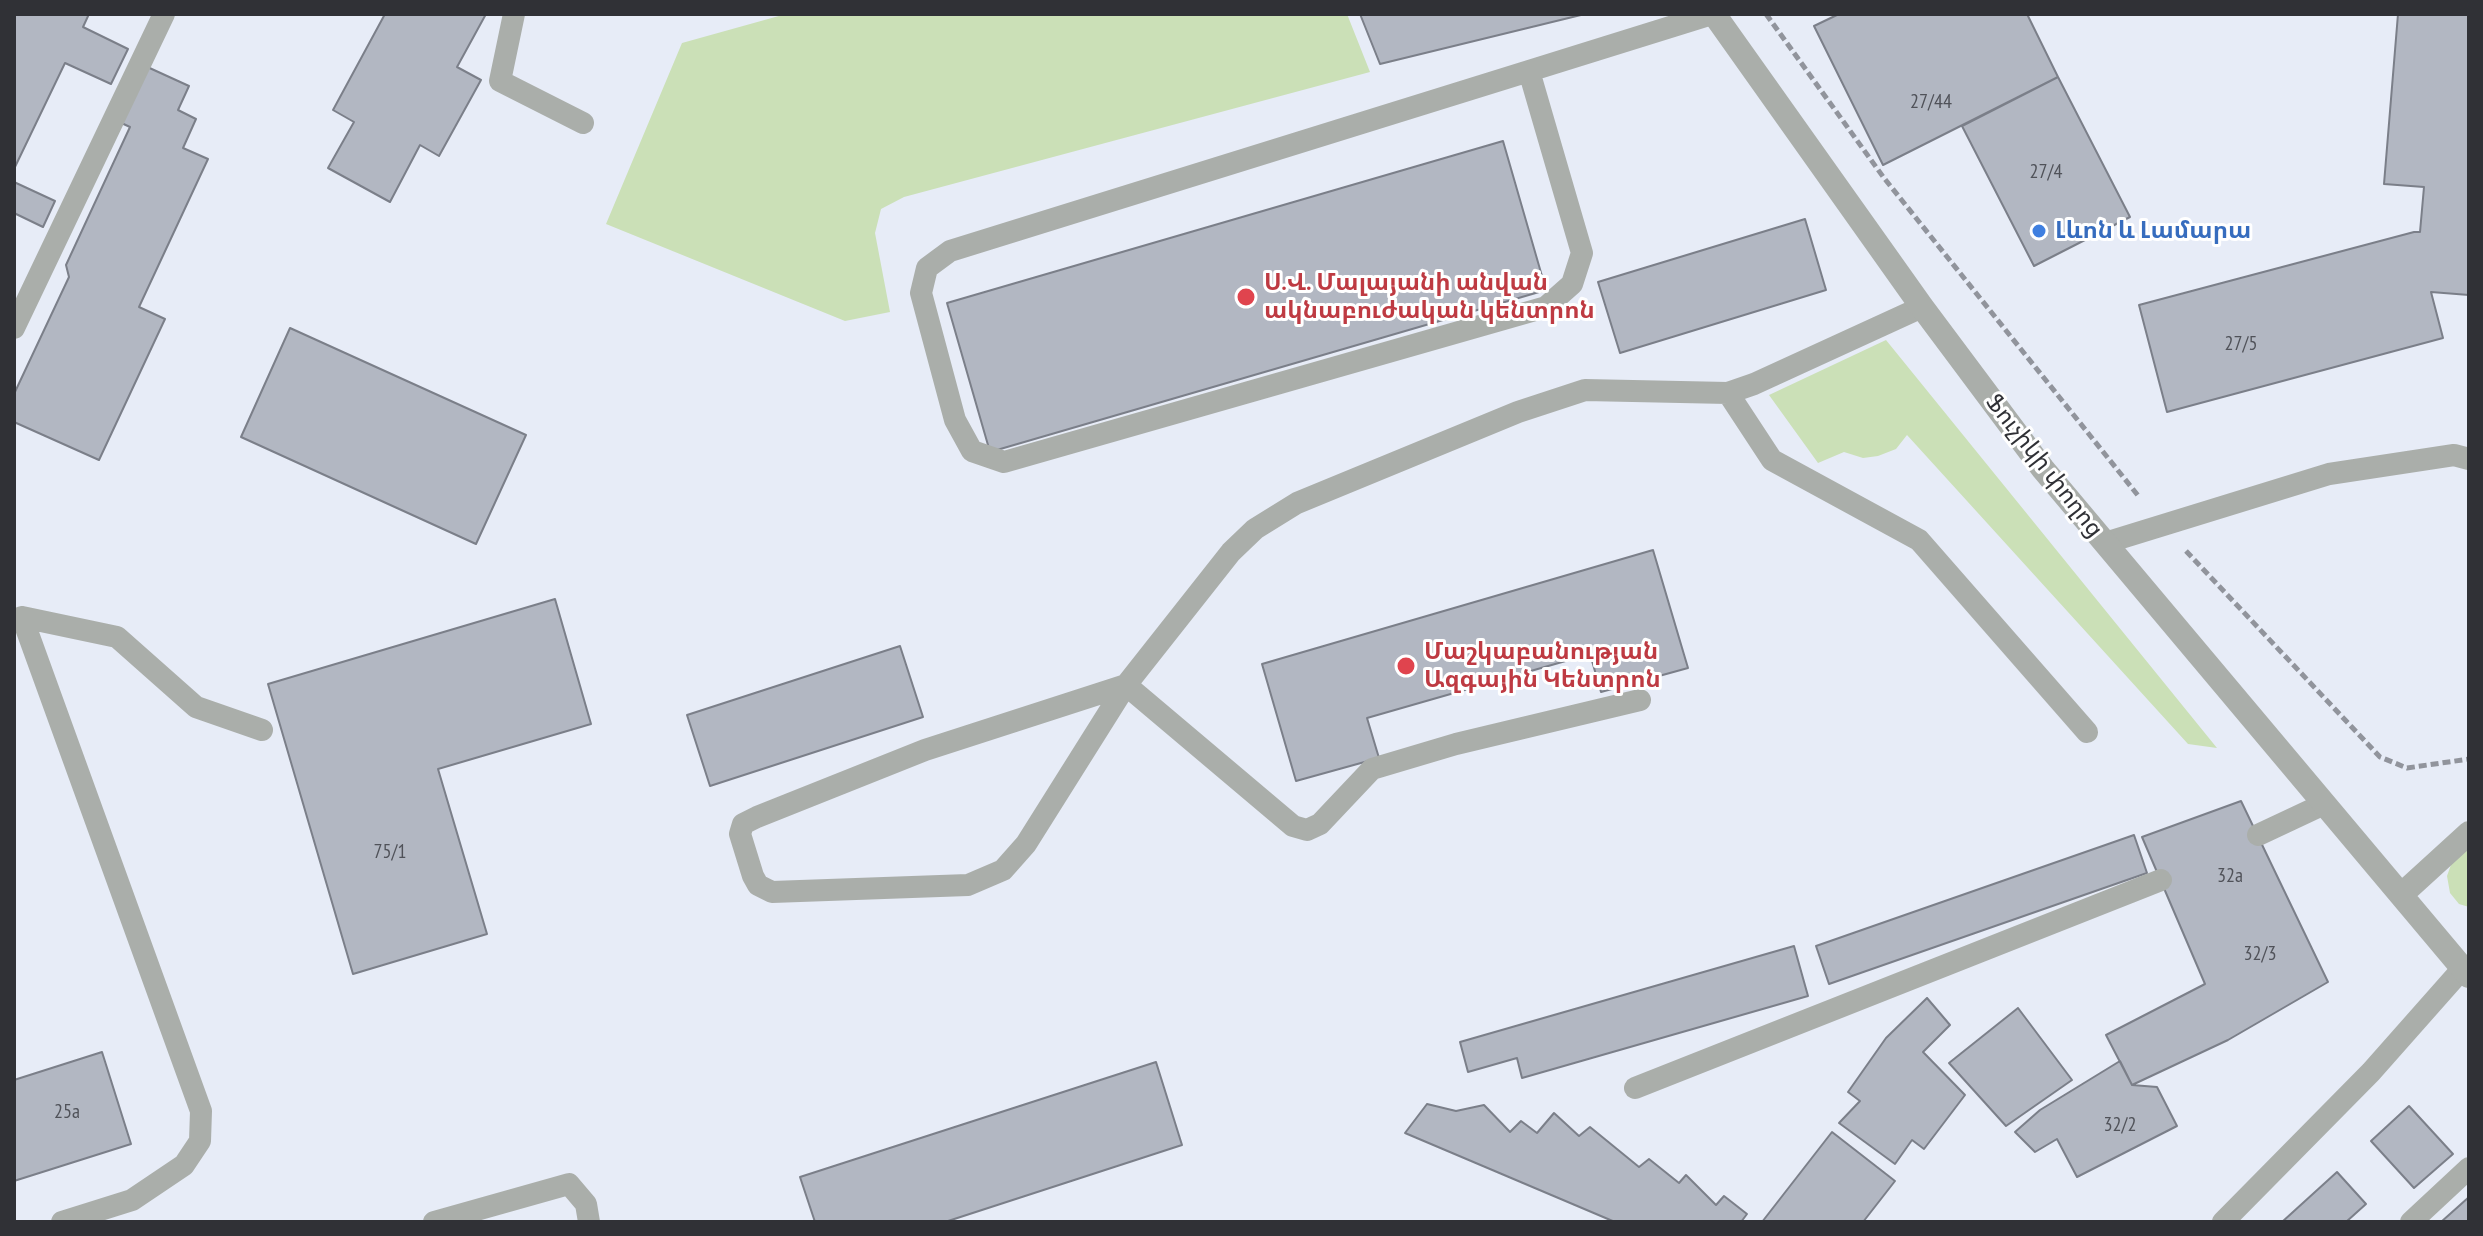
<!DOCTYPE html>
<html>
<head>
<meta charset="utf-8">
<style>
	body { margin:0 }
	#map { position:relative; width:2483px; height:1236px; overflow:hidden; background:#e7ecf7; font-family:"PT Sans Narrow",sans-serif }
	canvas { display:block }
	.frame { position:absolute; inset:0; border:16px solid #303136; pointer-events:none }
</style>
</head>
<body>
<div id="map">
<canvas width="2483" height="1236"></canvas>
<div class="frame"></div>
</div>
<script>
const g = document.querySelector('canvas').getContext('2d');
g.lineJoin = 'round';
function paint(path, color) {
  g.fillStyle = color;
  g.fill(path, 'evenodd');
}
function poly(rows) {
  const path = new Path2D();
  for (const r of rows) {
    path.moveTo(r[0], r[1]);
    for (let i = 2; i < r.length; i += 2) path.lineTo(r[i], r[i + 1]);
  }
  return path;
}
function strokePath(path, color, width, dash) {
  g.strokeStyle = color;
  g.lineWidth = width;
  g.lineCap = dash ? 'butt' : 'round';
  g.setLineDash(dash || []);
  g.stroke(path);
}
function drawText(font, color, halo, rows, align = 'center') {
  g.font = font + ' "PT Sans Narrow","Noto Sans Armenian",sans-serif';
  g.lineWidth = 6;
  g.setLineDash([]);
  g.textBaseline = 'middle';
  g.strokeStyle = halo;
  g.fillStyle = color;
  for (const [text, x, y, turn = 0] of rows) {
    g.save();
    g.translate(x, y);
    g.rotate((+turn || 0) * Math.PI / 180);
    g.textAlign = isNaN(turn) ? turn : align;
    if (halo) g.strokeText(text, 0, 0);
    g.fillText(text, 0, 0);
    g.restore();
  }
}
const green = poly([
	[786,14,1347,14,1370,72,904,197,881,209,875,233,890,312,845,321,606,224,682,43],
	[1886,340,2217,748,2188,744,1907,435,1896,449,1878,456,1863,458,1844,452,1818,463,1769,395],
	[2469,843,2469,907,2459,904,2450,893,2447,876,2453,859]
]);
const building = poly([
	[14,14,89,14,83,27,128,49,111,84,65,63,14,169,14,14],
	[385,14,486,14,457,67,481,80,439,156,420,145,390,202,328,168,354,122,333,110,385,14],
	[1360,14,1585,14,1380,64,1360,14],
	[1839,14,2027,14,2058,77,1883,165,1814,26,1839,14],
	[2398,14,2469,14,2469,295,2431,292,2443,338,2167,412,2139,305,2414,232,2420,232,2424,187,2384,184,2398,14],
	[143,65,189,86,178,110,196,119,183,148,208,159,139,307,165,319,99,460,14,422,14,394,69,277,66,265,130,127,117,121,143,65],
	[2058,77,2130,217,2034,266,1962,126,2058,77],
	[1503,141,1546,290,990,452,947,303,1503,141],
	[14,182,55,201,43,227,14,213,14,182],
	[1805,219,1826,290,1620,353,1598,282,1805,219],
	[290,328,526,435,476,544,241,437,290,328],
	[1653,550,1688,668,1601,692,1590,654,1367,718,1379,758,1296,781,1262,664,1653,550],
	[555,599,591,724,438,769,487,934,353,974,268,684,555,599],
	[900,646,923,717,710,786,687,715,900,646],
	[2241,801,2328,982,2228,1040,2132,1085,2106,1035,2205,984,2142,837,2241,801],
	[2134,835,2147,873,1829,984,1816,946,2134,835],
	[1794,946,1808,996,1522,1078,1517,1058,1468,1072,1460,1042,1794,946],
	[1927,998,1950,1025,1923,1052,1965,1095,1924,1149,1912,1140,1895,1164,1839,1123,1860,1101,1848,1092,1886,1038,1927,998],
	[2018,1008,2072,1080,2006,1126,1949,1063,2018,1008],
	[102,1052,131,1144,14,1181,14,1080,102,1052],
	[2120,1061,2132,1085,2157,1087,2177,1126,2077,1177,2057,1139,2035,1152,2015,1132,2040,1110,2120,1061],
	[1156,1062,1182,1145,945,1222,815,1222,800,1177,1156,1062],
	[1427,1104,1456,1111,1484,1105,1510,1132,1521,1121,1537,1133,1554,1113,1579,1136,1590,1127,1639,1167,1649,1159,1679,1183,1686,1175,1716,1205,1724,1196,1747,1214,1741,1222,1615,1222,1405,1133,1427,1104],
	[2409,1106,2453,1154,2414,1188,2371,1141,2409,1106],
	[1832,1132,1895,1181,1863,1222,1762,1222,1832,1132],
	[2337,1172,2366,1204,2346,1222,2282,1222,2337,1172],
	[2469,1197,2469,1222,2441,1222,2469,1197]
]);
const path = poly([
	[1766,14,1884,178,2140,498],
	[2186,551,2380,757,2407,768,2469,759]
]);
const service = poly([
	[514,14,500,81,583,123],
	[1529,71,1582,253,1572,284,1546,307,1004,462,972,451,955,420,921,293,927,268,950,251,1529,71,1606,47,1712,14],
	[1922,307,1754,384,1728,393,1772,460,1919,540,2087,732],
	[14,328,164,14],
	[2105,543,2329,474,2454,455,2469,459],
	[22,617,201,1111,200,1141,184,1165,132,1200,62,1222],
	[14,620,22,617,117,637,196,707,262,730],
	[1126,685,1026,844,1003,870,968,885,772,892,758,885,753,876,740,834,743,824,757,817,925,750,1126,685],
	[1640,700,1456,744,1372,769,1320,824,1307,830,1293,826,1126,685,1231,552,1255,529,1297,503,1518,412,1585,390,1728,393],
	[2258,835,2324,804],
	[1635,1088,2161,880],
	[434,1222,569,1184,586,1204,589,1222],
	[2223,1222,2371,1072,2463,968],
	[2411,1222,2469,1168]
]);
const tertiary = poly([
	[1714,14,1922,307,2043,469,2469,976],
	[2401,895,2469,833]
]);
const markers = [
	[2039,231,8,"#3f7fe0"],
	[1246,297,10,"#e0444e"],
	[1406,666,10,"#e0444e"]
];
const numberNames = [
	["27/44",1931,102],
	["27/4",2046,172],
	["27/5",2241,344],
	["75/1",390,852],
	["32a",2230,876],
	["32/3",2260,954],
	["25a",67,1112],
	["32/2",2120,1125]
];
const shopNames = [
	["Լևոն և Լամարա",2055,231]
];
const healthNames = [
	["Ս.Վ. Մալայանի անվան",1264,283],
	["ակնաբուժական կենտրոն",1264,311],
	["Մաշկաբանության",1424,652],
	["Ազգային Կենտրոն",1424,680]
];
const streetNames = [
	["Ֆուչիկի փողոց",2044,466,52]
];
paint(green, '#cbe0b7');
paint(building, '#b2b7c2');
strokePath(building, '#7b7f89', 2);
strokePath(path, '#91949c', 5, [8, 4]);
strokePath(service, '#aaaeaa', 22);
strokePath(tertiary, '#aaaeaa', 24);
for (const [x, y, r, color] of markers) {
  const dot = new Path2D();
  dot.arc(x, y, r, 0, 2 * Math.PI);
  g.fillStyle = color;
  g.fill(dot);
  strokePath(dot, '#fff', 3);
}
drawText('20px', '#505259', null, numberNames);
drawText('bold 24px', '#366cbe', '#fff', shopNames, 'left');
drawText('bold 24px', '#be3a42', '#fff', healthNames, 'left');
drawText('24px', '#303136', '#fff', streetNames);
</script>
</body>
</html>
